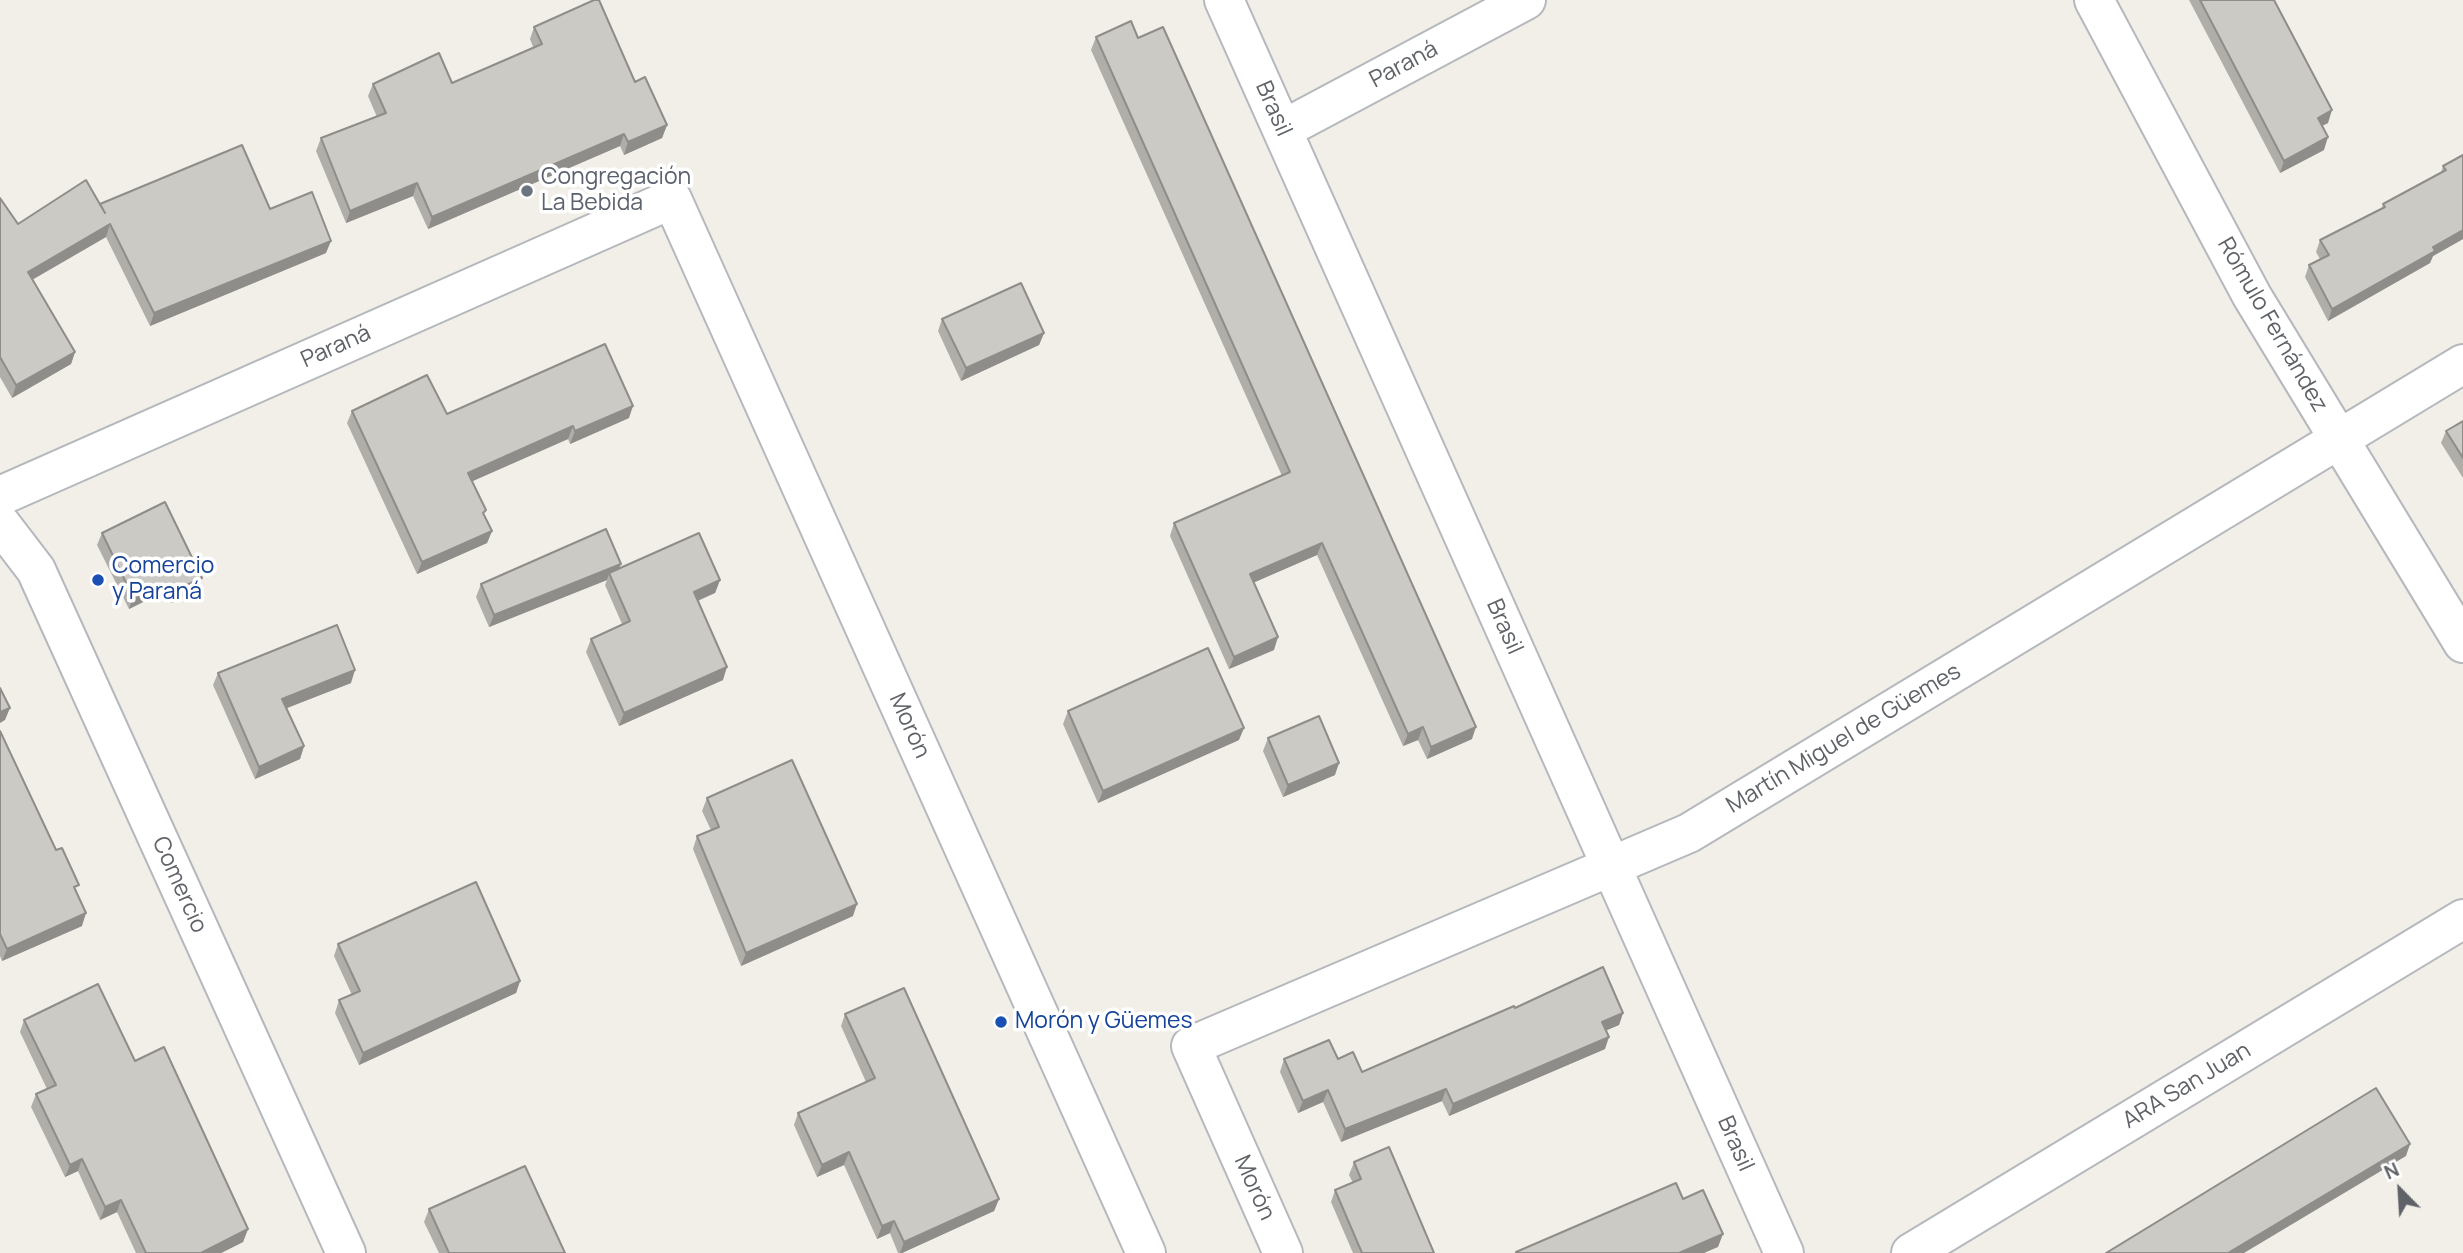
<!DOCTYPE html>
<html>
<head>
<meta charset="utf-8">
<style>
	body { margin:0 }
	#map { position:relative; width:2463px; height:1253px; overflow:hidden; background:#f1efe8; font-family:Manrope,sans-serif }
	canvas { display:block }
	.north { position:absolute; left:2365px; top:1155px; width:70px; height:70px; -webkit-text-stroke:5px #fff; paint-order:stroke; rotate:336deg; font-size:19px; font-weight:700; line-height:28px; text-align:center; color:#5f6368 }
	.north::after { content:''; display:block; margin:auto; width:24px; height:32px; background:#5f6368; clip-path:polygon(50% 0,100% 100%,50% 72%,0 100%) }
</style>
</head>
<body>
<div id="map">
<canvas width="2463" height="1253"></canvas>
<div class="north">N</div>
</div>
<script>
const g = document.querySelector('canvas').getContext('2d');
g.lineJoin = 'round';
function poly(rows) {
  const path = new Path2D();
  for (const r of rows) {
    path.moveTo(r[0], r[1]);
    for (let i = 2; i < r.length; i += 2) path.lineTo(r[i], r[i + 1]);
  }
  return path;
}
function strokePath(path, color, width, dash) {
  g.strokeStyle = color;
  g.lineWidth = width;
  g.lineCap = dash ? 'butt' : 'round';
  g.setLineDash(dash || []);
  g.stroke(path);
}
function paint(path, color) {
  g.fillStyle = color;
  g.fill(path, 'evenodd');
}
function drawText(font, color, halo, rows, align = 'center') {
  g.font = font + ' Manrope,sans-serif';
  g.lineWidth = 7;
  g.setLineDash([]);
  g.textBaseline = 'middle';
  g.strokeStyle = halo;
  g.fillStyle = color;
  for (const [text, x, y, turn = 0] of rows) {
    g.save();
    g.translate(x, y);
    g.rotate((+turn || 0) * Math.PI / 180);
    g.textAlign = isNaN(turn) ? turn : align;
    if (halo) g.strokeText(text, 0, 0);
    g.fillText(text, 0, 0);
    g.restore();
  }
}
const minor = poly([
	[1224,0,1784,1253],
	[2094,0,2252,296,2463,643],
	[1282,130,1526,0],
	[0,496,672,199,1146,1253],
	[0,523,36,570,346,1253],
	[1283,1253,1191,1046,1689,833,2463,364],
	[1911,1253,2463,919]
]);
const wall = poly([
	[2189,0,2274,0,2328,123,2322,126,2324,150,2280,173],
	[534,27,635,82,667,125,662,138,624,155,620,146,428,229,413,196,346,223,316,151,321,138,377,117,368,96,373,84,452,83,533,47,530,39],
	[1096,37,1472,739,1427,759,1418,740,1403,746,1317,555,1254,582,1274,650,1229,669,1170,536,1174,523,1282,476,1091,50],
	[2463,155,2463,239,2433,256,2430,263,2328,321,2305,277,2309,265,2320,259,2316,252,2320,240,2382,208,2383,204,2441,173,2443,166],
	[0,198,18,224,100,205,270,209,326,253,150,326,106,237,32,280,75,352,71,364,12,398,0,377],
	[942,319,1044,333,1039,345,961,381,938,331],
	[352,411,447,414,629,418,570,444,568,439,472,481,484,515,492,531,487,543,417,574,347,423],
	[2463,421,2463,478,2441,443,2446,431],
	[102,533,197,591,172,603,155,596,129,609,97,545],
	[619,568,720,580,715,593,698,601,723,680,619,726,586,652,591,639,622,624,605,585,607,580,489,627,476,597,481,584],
	[218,673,351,683,286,708,304,746,300,759,255,779,213,685],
	[1068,711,1239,740,1098,803,1063,724],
	[0,731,77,892,82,926,2,961,0,956],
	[1268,738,1335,775,1283,797,1263,751],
	[707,798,853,916,741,966,693,849,697,836,711,830,702,811],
	[338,944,520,981,516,993,359,1065,335,1013,339,1000,352,995,334,956],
	[1515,1008,1623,1013,1619,1025,1606,1030,1605,1049,1449,1116,1442,1101,1341,1142,1323,1102,1298,1113,1280,1072,1284,1059,1338,1059,1362,1072],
	[845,1014,999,1199,994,1211,902,1253,898,1253,890,1233,877,1239,844,1165,817,1177,794,1125,798,1113,866,1082,841,1026],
	[24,1020,135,1061,248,1229,243,1242,221,1253,136,1253,117,1212,100,1220,78,1171,65,1177,31,1107,36,1094,47,1089,20,1032],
	[1354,1162,1434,1253,1353,1253,1331,1202,1335,1190,1353,1183,1349,1175],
	[429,1209,565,1253,439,1253,424,1222]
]);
const shadedWall = poly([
	[2332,110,2328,123,2313,130,2318,118],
	[667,125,662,138,624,155,628,142],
	[624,134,620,146,428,229,432,217],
	[2328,137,2324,150,2280,173,2284,161],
	[417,183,413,196,346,223,350,211],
	[110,224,106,237,23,285,28,272],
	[2463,230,2463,239,2433,256,2430,263,2328,321,2332,309,2433,247],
	[331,241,326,253,150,326,154,313],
	[1044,333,1039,345,961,381,966,368],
	[75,352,71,364,12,398,16,385],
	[633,406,629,418,570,444,575,431],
	[573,426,568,439,464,485,468,473],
	[492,531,487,543,417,574,422,562],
	[1322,543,1317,555,1246,586,1250,574],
	[621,564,616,576,609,573,607,580,489,627,494,615],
	[202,578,197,591,172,603,176,590],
	[720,580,715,593,689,604,694,592],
	[159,584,155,596,129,609,133,597],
	[1278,637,1274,650,1229,669,1234,657],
	[727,667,723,680,619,726,624,713],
	[355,670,351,683,277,712,282,699],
	[10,708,5,720,0,723,0,712],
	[1423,727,1418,740,1403,746,1408,734],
	[1476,727,1472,739,1427,759,1431,747],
	[1244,728,1239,740,1098,803,1103,791],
	[304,746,300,759,255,779,259,767],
	[1339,763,1335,775,1283,797,1288,785],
	[857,904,853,916,741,966,746,953],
	[86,913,82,926,2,961,7,949],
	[520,981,516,993,359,1065,363,1053],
	[1623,1013,1619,1025,1598,1034,1602,1022],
	[1609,1037,1605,1049,1449,1116,1453,1104],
	[1446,1089,1442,1101,1341,1142,1345,1129],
	[1328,1090,1323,1102,1298,1113,1303,1101],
	[2410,1144,2406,1156,2244,1253,2228,1253],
	[849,1152,844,1165,817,1177,822,1165],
	[82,1159,78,1171,65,1177,70,1165],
	[999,1199,994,1211,902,1253,900,1253,904,1242],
	[121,1200,117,1212,100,1220,105,1207],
	[894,1221,890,1233,877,1239,882,1226],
	[248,1229,243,1242,221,1253,201,1253],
	[1723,1234,1718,1247,1704,1253,1679,1253]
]);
const building = poly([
	[594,0,599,0,635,82,645,77,667,125,628,142,624,134,432,217,417,183,350,211,321,138,386,113,373,84,439,53,452,83,542,44,534,27,594,0],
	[2200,0,2274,0,2332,110,2318,118,2328,137,2284,161,2200,0],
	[1131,21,1138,38,1163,27,1476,727,1431,747,1423,727,1408,734,1322,543,1250,574,1278,637,1234,657,1174,523,1290,472,1096,37,1131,21],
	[242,145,270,209,312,192,331,241,154,313,110,224,28,272,75,352,16,385,0,357,0,198,18,224,86,180,105,213,100,204,242,145],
	[2463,155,2463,230,2433,247,2435,251,2332,309,2309,265,2329,255,2320,240,2385,207,2383,204,2446,170,2443,166,2463,155],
	[1021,283,1044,333,966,368,942,319,1021,283],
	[605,344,633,406,575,431,573,426,468,473,486,510,483,513,492,531,422,562,352,411,427,375,447,414,605,344],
	[2463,421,2463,458,2446,431,2463,421],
	[165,502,202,578,176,590,159,584,133,597,102,533,165,502],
	[606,529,621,564,494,615,481,584,606,529],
	[699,533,720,580,694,592,727,667,624,713,591,639,630,621,609,573,699,533],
	[337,625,355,670,282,699,304,746,259,767,218,673,337,625],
	[1208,648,1244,728,1103,791,1068,711,1208,648],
	[0,688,10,708,0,712,0,688],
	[1319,716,1339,763,1288,785,1268,738,1319,716],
	[0,731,56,850,62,848,79,885,74,887,86,913,7,949,0,934,0,731],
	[792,760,857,904,746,953,697,836,719,827,707,798,792,760],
	[476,882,520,981,363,1053,339,1000,360,991,338,944,476,882],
	[1603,967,1623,1013,1602,1022,1609,1037,1453,1104,1446,1089,1345,1129,1328,1090,1303,1101,1284,1059,1329,1040,1338,1059,1353,1052,1362,1072,1514,1006,1515,1008,1603,967],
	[98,984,135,1061,164,1047,248,1229,201,1253,146,1253,121,1200,105,1207,82,1159,70,1165,36,1094,56,1085,24,1020,98,984],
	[904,988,999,1199,904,1242,894,1221,882,1226,849,1152,822,1165,798,1113,875,1078,845,1014,904,988],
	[2376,1088,2410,1144,2228,1253,2106,1253,2376,1088],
	[1389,1147,1434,1253,1362,1253,1335,1190,1361,1179,1354,1162,1389,1147],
	[525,1166,565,1253,449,1253,429,1209,525,1166],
	[1676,1183,1683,1199,1703,1190,1723,1234,1679,1253,1516,1253,1516,1252,1676,1183]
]);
const markers = [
	[527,191,7,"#6b7280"],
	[98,580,7,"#1a4fb4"],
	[1001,1022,7,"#1a4fb4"]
];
const streetNames = [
	["Paraná",1404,65,-28],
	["Brasil",1273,109,66],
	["Rómulo Fernández",2272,325,60],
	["Paraná",336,347,-24],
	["Brasil",1504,627,66],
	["Morón",909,726,66],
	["Martín Miguel de Güemes",1844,739,-31],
	["Comercio",179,885,66],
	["ARA San Juan",2187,1086,-31],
	["Brasil",1735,1144,66],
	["Morón",1254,1188,66]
];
const worshipNames = [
	["Congregación",541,178],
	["La Bebida",541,204]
];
const transitNames = [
	["Comercio",112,567],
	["y Paraná",112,593],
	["Morón y Güemes",1015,1022]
];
strokePath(minor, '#b5b8bc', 42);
strokePath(minor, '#fff', 38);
paint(wall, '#afaea9');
paint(shadedWall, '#8f8d8a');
paint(building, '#cccac5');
strokePath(building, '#8f8d8a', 2);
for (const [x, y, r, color] of markers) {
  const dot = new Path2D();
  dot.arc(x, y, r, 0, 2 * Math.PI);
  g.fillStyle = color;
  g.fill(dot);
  strokePath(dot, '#fff', 2.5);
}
drawText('23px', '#5f6368', '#fff', streetNames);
drawText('23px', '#5b616d', '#fff', worshipNames, 'left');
drawText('23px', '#164399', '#fff', transitNames, 'left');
</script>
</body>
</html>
